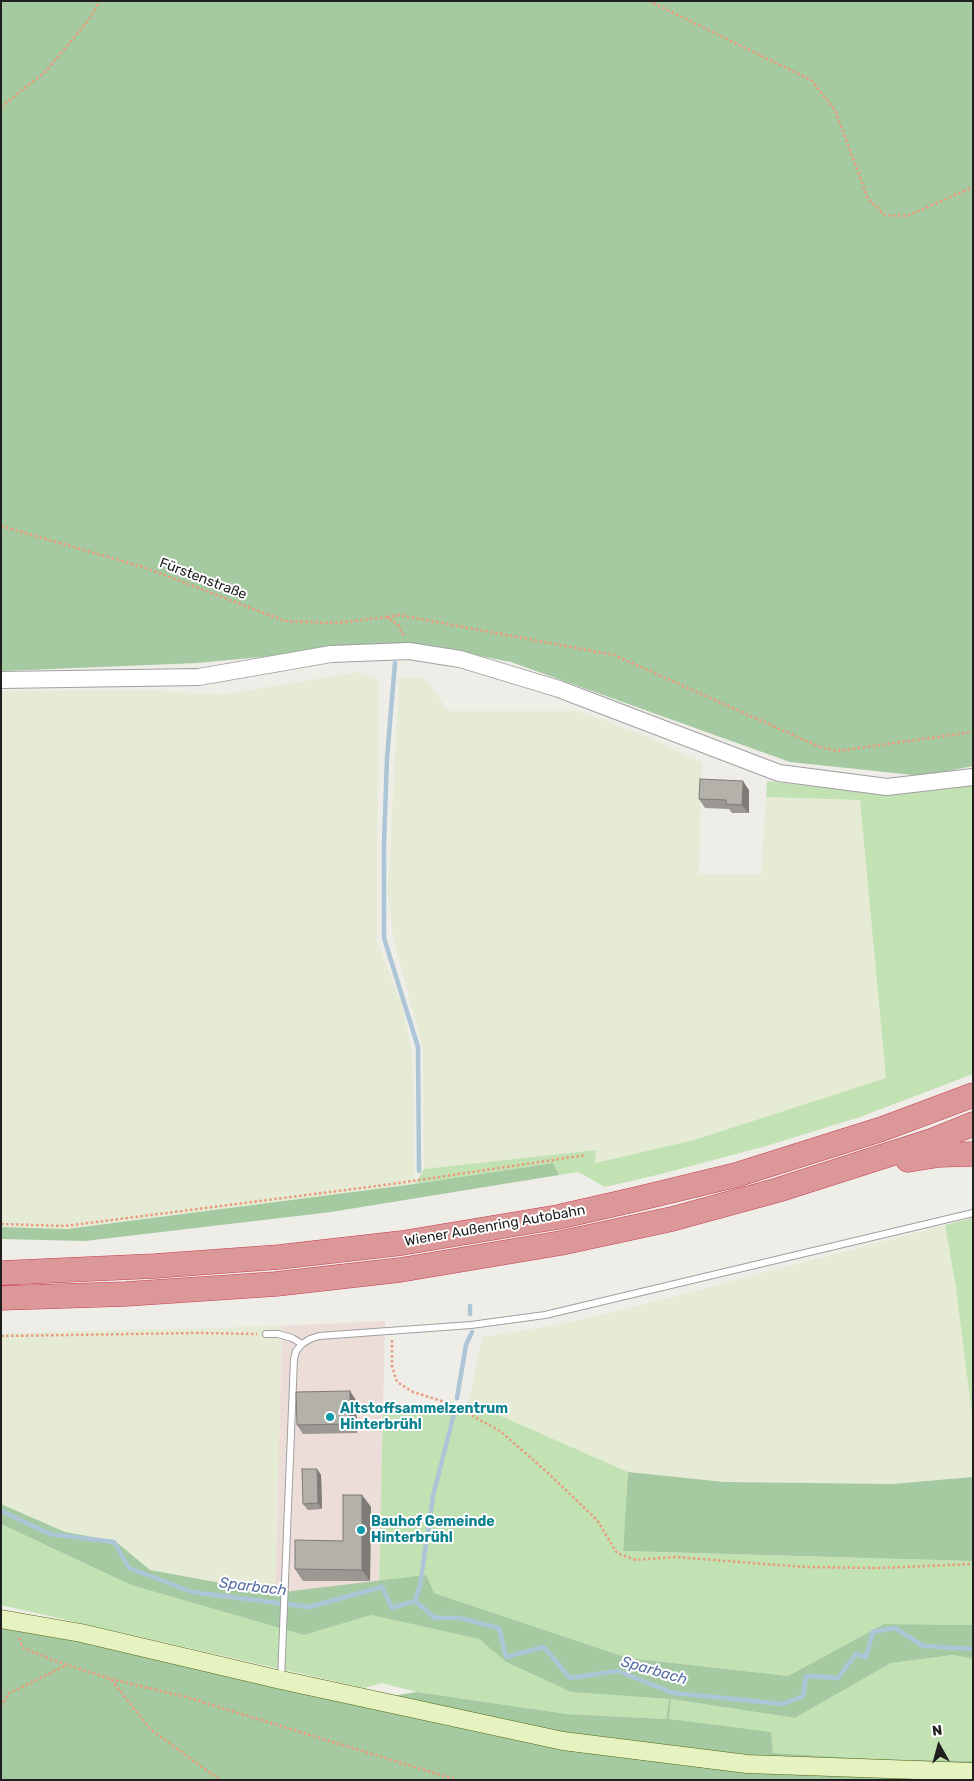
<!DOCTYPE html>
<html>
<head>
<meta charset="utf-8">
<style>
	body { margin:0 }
	#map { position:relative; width:974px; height:1781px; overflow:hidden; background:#efede7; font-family:Rubik,sans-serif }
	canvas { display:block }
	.frame { position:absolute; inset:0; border:2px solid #1f1f1f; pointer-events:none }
	.north { position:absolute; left:914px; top:1721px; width:50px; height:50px; -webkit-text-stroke:4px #fff; paint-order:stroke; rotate:353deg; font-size:14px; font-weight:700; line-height:20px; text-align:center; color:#1f1f1f }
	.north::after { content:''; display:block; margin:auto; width:18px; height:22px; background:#1f1f1f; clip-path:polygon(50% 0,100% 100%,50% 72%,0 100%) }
</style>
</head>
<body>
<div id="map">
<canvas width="974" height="1781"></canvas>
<div class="frame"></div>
<div class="north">N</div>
</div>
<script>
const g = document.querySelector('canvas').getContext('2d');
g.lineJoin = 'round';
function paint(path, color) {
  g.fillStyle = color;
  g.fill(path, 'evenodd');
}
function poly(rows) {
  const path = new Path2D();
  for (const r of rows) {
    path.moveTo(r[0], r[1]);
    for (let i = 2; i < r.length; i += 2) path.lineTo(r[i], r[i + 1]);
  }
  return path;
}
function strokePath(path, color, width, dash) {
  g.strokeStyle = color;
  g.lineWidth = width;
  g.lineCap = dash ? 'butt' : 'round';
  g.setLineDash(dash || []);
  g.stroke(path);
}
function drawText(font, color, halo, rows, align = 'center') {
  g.font = font + ' Rubik,sans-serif';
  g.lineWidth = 4;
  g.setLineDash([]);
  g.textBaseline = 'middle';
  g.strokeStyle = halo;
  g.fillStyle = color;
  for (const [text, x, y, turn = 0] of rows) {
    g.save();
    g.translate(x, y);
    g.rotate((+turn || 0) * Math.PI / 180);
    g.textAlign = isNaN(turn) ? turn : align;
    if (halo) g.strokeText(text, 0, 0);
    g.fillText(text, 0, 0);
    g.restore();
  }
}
const commercial = poly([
	[385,1321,379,1582,275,1593,282,1326]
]);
const farmland = poly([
	[358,672,378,681,377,941,402,1005,412,1050,415,1184,67,1229,1,1227,1,691,144,690,221,695],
	[399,677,426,679,448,711,577,711,646,736,702,763,699,874,761,875,766,797,860,800,886,1078,694,1140,595,1163,595,1150,424,1169,423,1049,394,942,388,892],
	[945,1225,956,1288,973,1423,973,1477,892,1484,724,1482,628,1472,469,1402,482,1337,546,1327,611,1313],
	[282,1326,275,1593,150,1570,115,1541,65,1532,1,1504,1,1333]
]);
const grass = poly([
	[767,781,817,787,888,792,973,783,973,1074,860,1117,766,1146,661,1174,605,1187,578,1172,559,1175,553,1163,415,1184,424,1169,596,1150,595,1163,694,1140,886,1078,860,800,766,797],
	[973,1218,973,1423,956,1288,945,1225],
	[469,1402,628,1472,623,1551,973,1561,973,1625,884,1624,788,1676,628,1658,434,1593,379,1582,383,1403,442,1410],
	[1,1524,131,1585,304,1635,371,1615,479,1639,506,1662,571,1692,669,1699,666,1719,567,1714,417,1692,382,1683,364,1688,1,1605],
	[953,1655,973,1659,973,1761,875,1759,773,1753,669,1719,671,1699,795,1718,891,1663]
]);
const forest = poly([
	[1,1,973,1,973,766,923,776,790,762,511,662,413,643,197,663,1,671],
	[553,1163,559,1175,331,1212,85,1241,1,1239,1,1227,67,1229,415,1184],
	[628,1472,724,1482,892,1484,973,1477,973,1561,623,1551],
	[1,1504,65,1532,115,1541,150,1570,275,1593,426,1575,434,1593,628,1658,788,1676,884,1624,973,1625,973,1659,953,1655,891,1663,795,1718,671,1699,669,1719,771,1732,773,1753,875,1759,973,1761,973,1780,1,1780,1,1627,59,1633,355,1702,417,1692,567,1714,666,1719,669,1699,571,1692,506,1662,479,1639,371,1615,304,1635,131,1585,1,1524]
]);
const stream = poly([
	[395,663,387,758,384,844,384,938,418,1047,419,1171],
	[470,1306,470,1314],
	[457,1398,466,1345,472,1332],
	[1,1511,50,1534,114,1542,129,1568,192,1592,309,1607,382,1587,392,1608,415,1601,435,1618,460,1618,499,1628,506,1657,544,1647,570,1678,618,1671,673,1693,783,1704,803,1696,806,1676,838,1678,856,1654,866,1657,873,1632,895,1628,923,1646,973,1649],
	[415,1601,420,1586,433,1496,454,1414]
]);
const path = poly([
	[649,1,811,80,835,110,868,199,885,215,907,216,973,187],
	[1,107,45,72,88,21,100,1],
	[1,526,146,568,285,621,336,623,387,617,398,625,404,636],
	[387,617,399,615,614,655,820,747,837,751,973,732],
	[1,1224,65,1226,392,1184,586,1155],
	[1,1336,197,1333,257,1334],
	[392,1340,392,1366,397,1382,413,1392,451,1404,500,1431,547,1472,597,1520,617,1553,636,1560,676,1557,803,1567,881,1568,973,1564],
	[19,1638,23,1648,61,1663,111,1679,150,1729,220,1780],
	[111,1679,186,1697,457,1780],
	[1,1707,8,1694,67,1665]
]);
const service = poly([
	[266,1334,278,1334,292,1338,302,1344],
	[281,1679,294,1359,296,1351,302,1344,310,1339,319,1336,471,1325,545,1315,973,1213]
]);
const tertiary = poly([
	[1,680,199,677,331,654,409,651,460,659,559,689,779,773,887,787,973,777]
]);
const secondary = poly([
	[1,1619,81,1633,281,1680,563,1741,747,1764,973,1772]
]);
const motorway = poly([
	[908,1160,939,1155,973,1154],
	[1,1273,155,1266,279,1257,402,1243,558,1217,637,1199,736,1175,882,1129,973,1095],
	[1,1298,126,1294,276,1284,400,1270,561,1243,672,1219,778,1190,931,1141,973,1124]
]);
const wall = poly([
	[749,790,749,813,732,813,729,809,705,808,699,799],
	[356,1400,357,1433,303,1434,297,1425],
	[317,1469,321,1475,322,1509,308,1510,303,1504],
	[362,1495,371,1507,370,1581,303,1581,295,1569,343,1541]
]);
const shadedWall = poly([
	[743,781,749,790,749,813,742,805],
	[350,1391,356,1400,357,1433,350,1424],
	[317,1469,321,1475,322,1509,318,1503],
	[362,1495,371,1507,370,1581,362,1570]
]);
const building = poly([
	[700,779,743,781,742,805,726,804,726,800,699,799,700,779],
	[350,1391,350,1424,297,1425,296,1392,350,1391],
	[302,1469,317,1469,318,1503,303,1504,302,1469],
	[343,1495,362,1495,362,1570,295,1569,295,1540,343,1541,343,1495]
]);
const markers = [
	[330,1417,5,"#0f9aa8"],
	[361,1530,5,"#0f9aa8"]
];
const streetNames = [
	["Fürstenstraße",203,579,21],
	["Wiener Außenring Autobahn",495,1226,-10]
];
const cultureNames = [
	["Altstoffsammelzentrum",340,1409],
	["Hinterbrühl",340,1425],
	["Bauhof Gemeinde",371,1522],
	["Hinterbrühl",371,1538]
];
const waterNames = [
	["Sparbach",253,1587,7],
	["Sparbach",654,1671,16]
];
paint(commercial, '#edddd8');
paint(farmland, '#e5ebd4');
paint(grass, '#c2e2b3');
paint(forest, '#a5c9a0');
strokePath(stream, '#acc6d7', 4.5);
strokePath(service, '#a0a0a0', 8);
strokePath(tertiary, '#a0a0a0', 18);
strokePath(secondary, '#516a12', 19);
strokePath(motorway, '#c63b51', 25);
strokePath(path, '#e99c7d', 2.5, [2.5, 2.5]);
strokePath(service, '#fff', 6);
strokePath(tertiary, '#fff', 16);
strokePath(secondary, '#e7f2c1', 18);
strokePath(motorway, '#dc9898', 24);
paint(wall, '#9b9792');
paint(shadedWall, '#7e7b77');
paint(building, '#b4b0aa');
strokePath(building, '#7e7b77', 1);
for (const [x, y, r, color] of markers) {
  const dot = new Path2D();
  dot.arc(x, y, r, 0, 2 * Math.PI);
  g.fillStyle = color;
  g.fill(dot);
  strokePath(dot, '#fff', 2);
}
drawText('14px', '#1f1f1f', '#fff', streetNames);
drawText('bold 14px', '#0d838f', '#fff', cultureNames, 'left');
drawText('italic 15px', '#576fa4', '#fff', waterNames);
</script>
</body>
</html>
